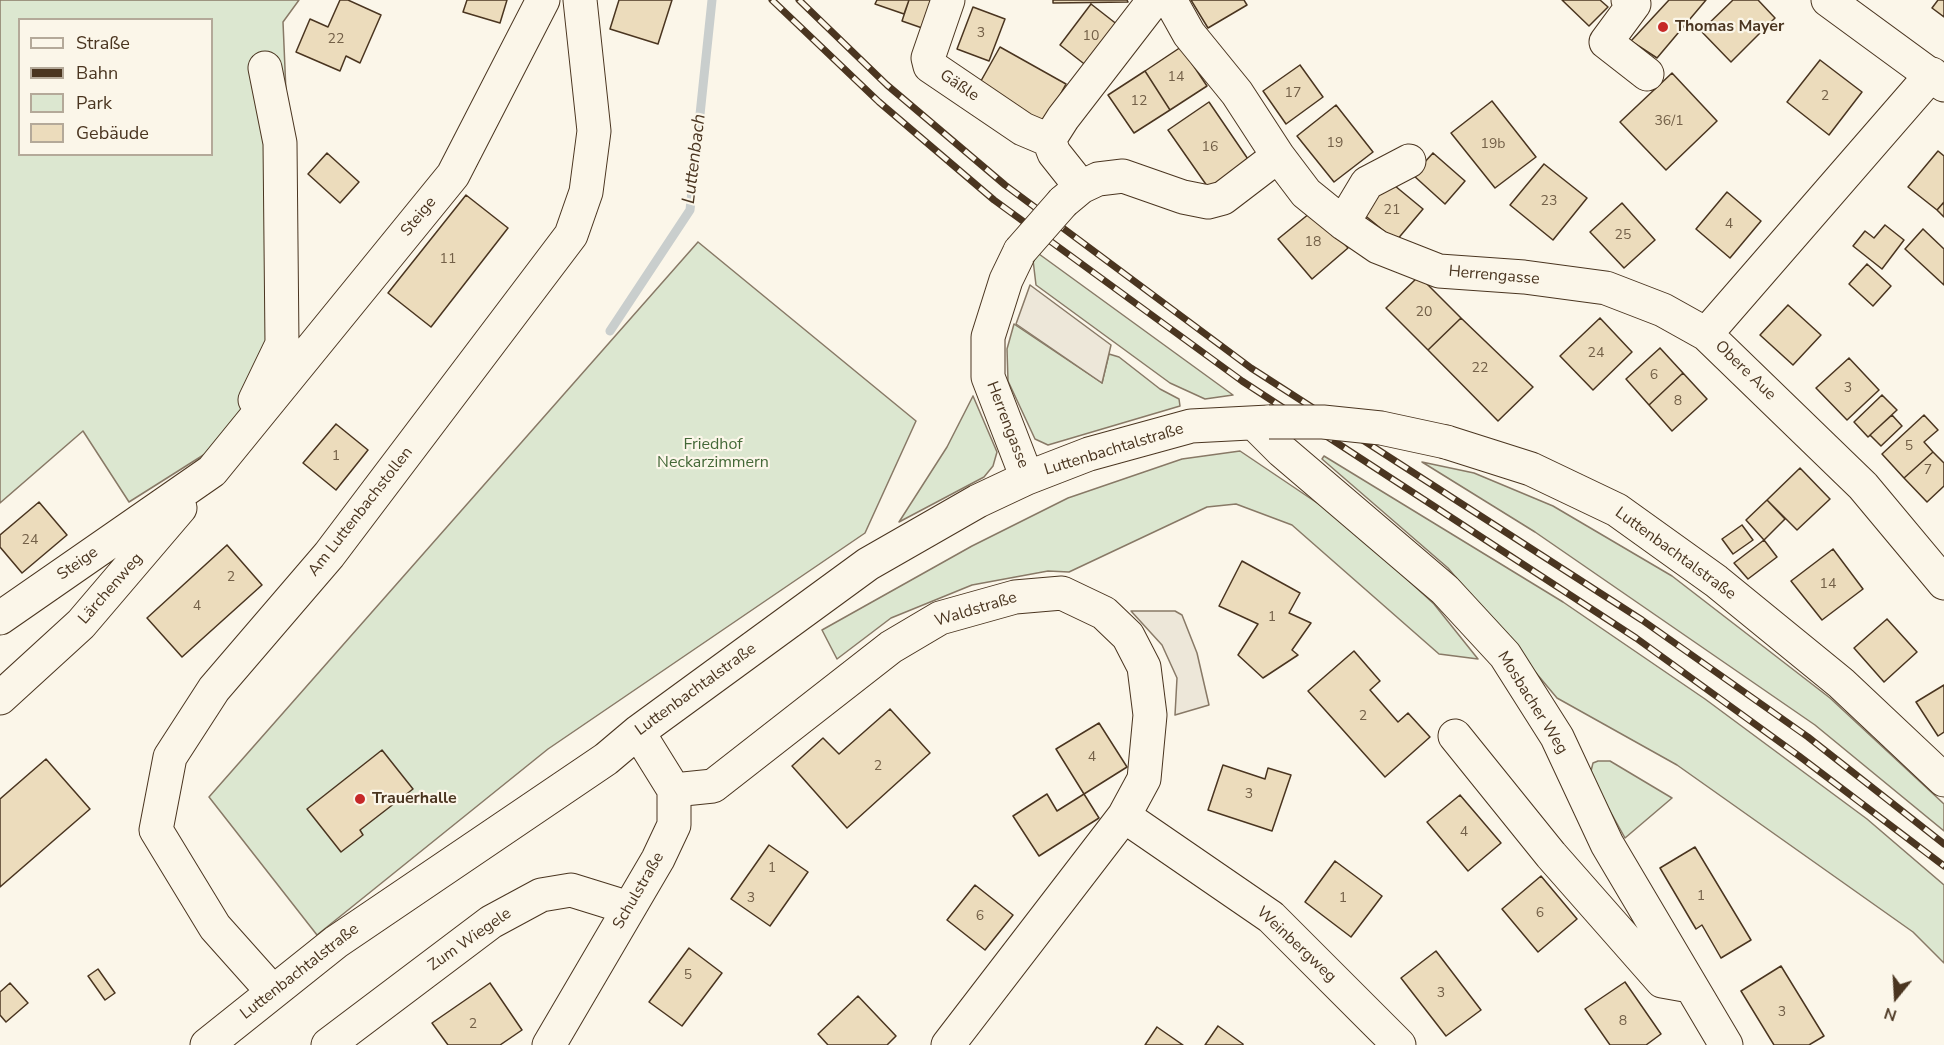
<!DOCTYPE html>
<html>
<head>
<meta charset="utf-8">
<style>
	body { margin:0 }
	#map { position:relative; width:1944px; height:1045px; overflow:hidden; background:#fbf6e9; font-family:"Nunito Sans",sans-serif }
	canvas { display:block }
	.legend { position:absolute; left:18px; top:18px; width:195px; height:138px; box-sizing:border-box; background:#fbf6e9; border:2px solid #b4a999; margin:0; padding:8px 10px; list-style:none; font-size:18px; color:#4a3520 }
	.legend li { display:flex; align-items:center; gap:12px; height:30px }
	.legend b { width:30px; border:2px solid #b4a999 }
	.north { position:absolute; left:1866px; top:967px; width:60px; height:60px; -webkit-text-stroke:4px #fbf6e9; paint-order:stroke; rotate:198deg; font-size:16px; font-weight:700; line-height:24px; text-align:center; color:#4a3520 }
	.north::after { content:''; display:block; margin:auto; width:21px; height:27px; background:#4a3520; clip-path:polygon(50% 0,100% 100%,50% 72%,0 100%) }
</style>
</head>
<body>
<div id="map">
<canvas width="1944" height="1045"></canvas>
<ul class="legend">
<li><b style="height:8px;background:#fbf6e9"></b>Straße</li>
<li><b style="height:8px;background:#4a3520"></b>Bahn</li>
<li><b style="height:16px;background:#dce7d0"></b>Park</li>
<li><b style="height:16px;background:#ecdcbc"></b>Gebäude</li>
</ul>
<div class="north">N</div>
</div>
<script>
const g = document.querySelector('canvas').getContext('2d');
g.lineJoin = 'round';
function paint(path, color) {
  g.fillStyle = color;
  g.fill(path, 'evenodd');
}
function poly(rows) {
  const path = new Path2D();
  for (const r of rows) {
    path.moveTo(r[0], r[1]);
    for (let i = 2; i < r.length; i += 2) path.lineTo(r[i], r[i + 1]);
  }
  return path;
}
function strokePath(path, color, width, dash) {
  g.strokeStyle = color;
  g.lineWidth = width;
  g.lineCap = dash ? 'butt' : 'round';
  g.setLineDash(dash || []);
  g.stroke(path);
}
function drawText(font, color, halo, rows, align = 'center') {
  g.font = font + ' "Nunito Sans",sans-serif';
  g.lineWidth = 4.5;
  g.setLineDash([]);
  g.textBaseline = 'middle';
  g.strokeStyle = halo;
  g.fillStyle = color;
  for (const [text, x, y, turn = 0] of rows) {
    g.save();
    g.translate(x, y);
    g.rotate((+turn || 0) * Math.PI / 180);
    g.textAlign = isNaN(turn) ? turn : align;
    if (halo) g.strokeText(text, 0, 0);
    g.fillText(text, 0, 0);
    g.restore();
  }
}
const green = poly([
	[0,0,299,0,283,22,297,350,224,442,129,502,83,431,0,503,0,0],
	[20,20,212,20,212,154,20,154,20,20],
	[698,242,916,421,865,533,548,749,317,935,209,797,698,242],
	[1039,254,1233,395,1205,399,1170,383,1036,285,1033,260,1039,254],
	[1014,324,1102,383,1109,354,1119,357,1160,389,1179,399,1180,406,1048,445,1035,439,1008,381,1007,349,1014,324],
	[973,396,997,452,993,466,984,477,899,522,947,447,973,396],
	[1240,451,1341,519,1434,604,1478,659,1439,654,1292,525,1236,504,1207,507,1069,572,1048,571,972,585,891,618,837,659,822,630,972,546,1068,498,1182,459,1240,451],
	[1324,456,1563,602,1705,699,1867,819,1944,885,1944,963,1913,932,1677,765,1557,698,1448,568,1322,459,1324,456],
	[1422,462,1474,473,1553,506,1672,576,1830,698,1944,804,1944,831,1815,725,1535,532,1422,462],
	[1598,761,1610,761,1672,798,1625,838,1590,775,1593,763,1598,761]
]);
const parking = poly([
	[1030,285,1111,345,1102,383,1016,324,1030,285],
	[1131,611,1175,611,1182,615,1197,653,1209,705,1175,715,1177,678,1162,645,1131,611]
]);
const stream = poly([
	[610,331,690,210,712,0]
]);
const building = poly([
	[340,0,348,0,381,15,360,63,346,56,340,71,296,52,310,19,328,27,340,0],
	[467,0,507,0,500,23,463,12,467,0],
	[619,0,672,0,658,44,610,29,619,0],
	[877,0,909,0,904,14,875,4,877,0],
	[909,0,935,0,925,29,902,21,909,0],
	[1053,0,1127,0,1128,2,1053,3,1053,0],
	[1191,0,1244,0,1247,5,1208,28,1191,0],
	[1562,0,1600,0,1608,7,1589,26,1562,0],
	[1669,0,1706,0,1657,58,1631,41,1669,0],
	[1733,0,1758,0,1775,18,1731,62,1701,31,1733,0],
	[1938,0,1944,0,1944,17,1932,8,1938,0],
	[1091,4,1123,29,1092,70,1060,45,1091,4],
	[973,7,1005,19,989,61,957,49,973,7],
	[1000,47,1066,84,1043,126,977,88,1000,47],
	[1181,47,1207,86,1170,110,1145,71,1181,47],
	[1820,60,1862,92,1829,135,1787,102,1820,60],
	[1300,65,1323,97,1286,124,1263,91,1300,65],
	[1145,71,1170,110,1134,133,1108,95,1145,71],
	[1672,73,1717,121,1666,170,1620,122,1672,73],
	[1492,101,1536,157,1495,188,1451,133,1492,101],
	[1209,102,1252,165,1212,193,1168,130,1209,102],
	[1336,105,1373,152,1334,182,1297,136,1336,105],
	[1938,151,1944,156,1944,202,1937,210,1908,187,1938,151],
	[327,153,359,182,340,203,308,174,327,153],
	[1433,153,1465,181,1445,204,1413,175,1433,153],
	[1544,164,1587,198,1553,240,1510,205,1544,164],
	[1389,181,1423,209,1396,241,1362,213,1389,181],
	[1727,192,1761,221,1730,258,1696,229,1727,192],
	[466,195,508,228,431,327,388,293,466,195],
	[1944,202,1944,217,1937,210,1944,202],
	[1622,203,1655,240,1624,268,1590,232,1622,203],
	[1315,209,1348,248,1312,279,1278,239,1315,209],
	[1885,225,1904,240,1882,269,1853,246,1865,231,1874,238,1885,225],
	[1923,229,1944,249,1944,285,1905,249,1923,229],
	[1867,264,1891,286,1873,306,1849,284,1867,264],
	[1419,276,1461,318,1428,350,1386,308,1419,276],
	[1788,305,1821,335,1793,365,1760,335,1788,305],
	[1461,318,1533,387,1498,421,1428,350,1461,318],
	[1600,318,1632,352,1593,390,1560,356,1600,318],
	[1660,348,1683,373,1649,405,1626,379,1660,348],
	[1849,358,1879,390,1847,420,1816,388,1849,358],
	[1683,373,1707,399,1672,431,1649,405,1683,373],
	[1882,395,1897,410,1868,437,1854,422,1882,395],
	[1892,415,1902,426,1881,446,1870,435,1892,415],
	[1924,415,1938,430,1924,442,1933,452,1904,478,1882,454,1924,415],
	[336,424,368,450,336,490,303,463,336,424],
	[1933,452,1944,463,1944,486,1927,502,1904,478,1933,452],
	[1800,468,1830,499,1797,530,1767,500,1800,468],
	[1767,500,1785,519,1764,540,1746,520,1767,500],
	[39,502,67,535,22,573,0,547,0,535,39,502],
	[1742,525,1753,540,1733,554,1722,539,1742,525],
	[1764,540,1777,557,1748,579,1734,563,1764,540],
	[227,545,262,585,182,657,147,618,227,545],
	[1833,549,1863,589,1822,620,1791,581,1833,549],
	[1242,561,1300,593,1289,613,1311,623,1292,650,1298,655,1263,678,1238,655,1258,624,1219,606,1242,561],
	[1887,619,1917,652,1884,682,1854,648,1887,619],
	[1354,651,1380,681,1370,690,1398,722,1408,713,1430,737,1385,777,1308,691,1354,651],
	[1944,685,1944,732,1938,736,1916,702,1944,685],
	[890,709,930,753,847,828,792,766,823,738,839,754,890,709],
	[1099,723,1127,767,1084,794,1056,749,1099,723],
	[382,750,413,789,360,830,363,835,341,852,307,809,382,750],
	[46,759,90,809,0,887,0,799,46,759],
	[1223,765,1265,779,1268,768,1291,775,1272,831,1208,810,1223,765],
	[1047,794,1057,811,1084,794,1099,818,1039,856,1013,816,1047,794],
	[1460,795,1501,843,1468,871,1427,822,1460,795],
	[769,845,808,872,770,926,731,899,769,845],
	[1695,847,1751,940,1721,958,1702,925,1696,929,1660,868,1695,847],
	[1335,861,1382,896,1351,937,1305,902,1335,861],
	[1541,876,1577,919,1538,952,1502,909,1541,876],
	[975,885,1013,915,985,950,947,920,975,885],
	[689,948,722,973,682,1026,649,1002,689,948],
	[1436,951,1481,1010,1446,1036,1401,978,1436,951],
	[1781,966,1824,1036,1809,1045,1774,1045,1741,991,1781,966],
	[98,969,115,993,105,1000,88,976,98,969],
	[1625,982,1661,1034,1646,1045,1610,1045,1585,1009,1625,982],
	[10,983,28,1003,6,1022,0,1015,0,992,10,983],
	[490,983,522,1030,500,1045,448,1045,432,1023,490,983],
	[858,996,896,1036,887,1045,828,1045,818,1034,858,996],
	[1218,1026,1243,1044,1243,1045,1205,1045,1218,1026],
	[1157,1027,1183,1045,1145,1045,1157,1027]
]);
const minor = poly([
	[948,0,928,58,930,66,1023,129,1049,140],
	[1170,0,1189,34,1237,93,1278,156,1306,193,1343,223,1378,247,1439,271,1524,277,1606,288,1663,310,1706,334,1863,486,1944,583],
	[1628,0,1634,4,1606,42,1647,74],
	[1081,187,1054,153,1049,140,1063,118,1154,0],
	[1063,202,1081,187,1098,179,1123,176,1183,197,1208,202,1223,198,1278,156],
	[1343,223,1367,183,1409,161],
	[1020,251,1006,280,988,337,988,377,1027,478],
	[1706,334,1932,74],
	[255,400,282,344,280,143,265,68],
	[1254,423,1282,451,1445,590,1505,655,1557,737,1607,844,1726,1045],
	[1446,442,1531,469,1617,510,1716,581,1841,683,1944,780],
	[0,618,212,471,453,175,543,0],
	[0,698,81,624,180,508],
	[1455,736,1551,855,1662,981,1690,986],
	[674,790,713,786,891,647,940,618,1015,597,1062,593,1104,613,1128,636,1144,667,1150,715,1144,779,1124,816,948,1045],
	[1124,816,1271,917,1399,1045],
	[273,992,215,927,156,830,170,757,214,689,329,555,571,235,586,192,594,131,580,0],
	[207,1045,336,942,606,759,638,732,868,564,978,501,1027,478,1089,454,1191,426,1269,422],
	[328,1045,491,922,541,895,571,890,629,908],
	[549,1045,658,859,674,825,674,790,638,732]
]);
const major = poly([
	[1828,0,1944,85]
]);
const rail = poly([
	[772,0,879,102,994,200,1242,381,1636,638,1799,756,1944,866],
	[799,0,887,85,1005,185,1251,368,1642,620,1808,737,1944,844]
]);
const minorBridge = poly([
	[1020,251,1063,202],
	[1269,422,1323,422,1381,428,1446,442]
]);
const markers = [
	[1663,27,6,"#c62828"],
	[360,799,6,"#c62828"]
];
const numberNames = [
	["3",981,34],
	["10",1091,37],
	["22",336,40],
	["14",1176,78],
	["17",1293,94],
	["2",1825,97],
	["12",1139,102],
	["36/1",1669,122],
	["19",1335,144],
	["19b",1493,145],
	["16",1210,148],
	["23",1549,202],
	["21",1392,211],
	["4",1729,225],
	["25",1623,236],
	["18",1313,243],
	["11",448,260],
	["20",1424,313],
	["24",1596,354],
	["22",1480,369],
	["6",1654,376],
	["3",1848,389],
	["8",1678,402],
	["5",1909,447],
	["1",336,457],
	["7",1928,471],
	["24",30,541],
	["2",231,578],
	["14",1828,585],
	["4",197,607],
	["1",1272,618],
	["2",1363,717],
	["4",1092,758],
	["2",878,767],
	["3",1249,795],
	["4",1464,833],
	["1",772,869],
	["1",1701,897],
	["3",751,899],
	["1",1343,899],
	["6",1540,914],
	["6",980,917],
	["5",688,976],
	["3",1441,994],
	["3",1782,1013],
	["8",1623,1022],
	["2",473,1025]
];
const poiNames = [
	["Thomas Mayer",1675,27],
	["Trauerhalle",372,799]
];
const streetNames = [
	["Gäßle",959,86,34],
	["Steige",419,217,-51],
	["Herrengasse",1494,276,5],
	["Obere Aue",1745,371,44],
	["Herrengasse",1007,425,69],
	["Luttenbachtalstraße",1114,450,-17],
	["Am Luttenbachstollen",361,512,-52],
	["Luttenbachtalstraße",1675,554,36],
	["Steige",78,564,-35],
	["Lärchenweg",111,589,-49],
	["Waldstraße",976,610,-17],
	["Luttenbachtalstraße",696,690,-36],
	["Mosbacher Weg",1532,703,58],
	["Schulstraße",639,891,-60],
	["Zum Wiegele",470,940,-35],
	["Weinbergweg",1296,945,43],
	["Luttenbachtalstraße",300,972,-38]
];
const parkNames = [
	["Friedhof",713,445],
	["Neckarzimmern",713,463]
];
const waterNames = [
	["Luttenbach",695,159,-83]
];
paint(green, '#dce7d0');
strokePath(green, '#887966', 1.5);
paint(parking, '#ede7d9');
strokePath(parking, '#887966', 1.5);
strokePath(stream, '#c9cecd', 9);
paint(building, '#ecdcbc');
strokePath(building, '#4a3520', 1.5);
strokePath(minor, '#4a3520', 35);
strokePath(major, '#4a3520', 35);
strokePath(minor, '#fbf6e9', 33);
strokePath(major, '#fbf6e9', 33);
strokePath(rail, '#4a3520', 7);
strokePath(rail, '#fbf6e9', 4.5, [14]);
strokePath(minorBridge, '#4a3520', 35, []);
strokePath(minorBridge, '#fbf6e9', 33);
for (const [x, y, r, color] of markers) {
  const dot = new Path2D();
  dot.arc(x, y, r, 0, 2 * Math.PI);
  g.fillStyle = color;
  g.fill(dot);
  strokePath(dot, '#fbf6e9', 2);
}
drawText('14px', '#725f47', null, numberNames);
drawText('bold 16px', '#4a3520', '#fbf6e9', poiNames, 'left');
drawText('16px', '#4a3520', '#fbf6e9', streetNames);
drawText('16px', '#436837', '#fbf6e9', parkNames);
drawText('italic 18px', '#4a3520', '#fbf6e9', waterNames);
</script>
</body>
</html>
